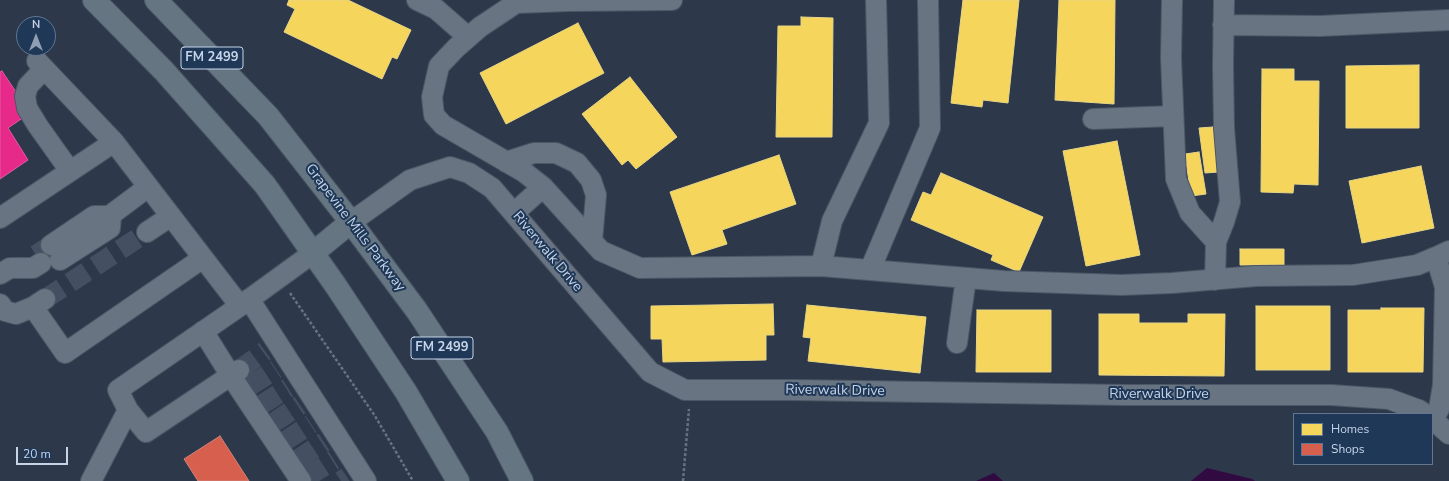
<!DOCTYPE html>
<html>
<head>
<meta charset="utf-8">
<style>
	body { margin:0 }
	#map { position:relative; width:1449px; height:481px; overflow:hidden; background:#2d394a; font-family:"Nunito Sans",sans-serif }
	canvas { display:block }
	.legend { position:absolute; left:1293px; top:413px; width:140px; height:52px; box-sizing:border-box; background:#203857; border:1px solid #627691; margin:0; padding:5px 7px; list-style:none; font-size:12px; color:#c5d4e8 }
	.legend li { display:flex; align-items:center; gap:8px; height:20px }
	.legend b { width:20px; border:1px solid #627691 }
	.north { position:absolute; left:16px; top:16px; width:40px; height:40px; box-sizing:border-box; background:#203857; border:1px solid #627691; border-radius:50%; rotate:0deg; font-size:11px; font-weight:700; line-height:16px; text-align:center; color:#c5d4e8 }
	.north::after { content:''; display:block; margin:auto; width:14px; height:18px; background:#909eb1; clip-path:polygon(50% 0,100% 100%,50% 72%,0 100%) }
	.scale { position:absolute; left:16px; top:447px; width:52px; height:18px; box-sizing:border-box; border:2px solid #c5d4e8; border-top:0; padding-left:5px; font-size:12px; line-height:14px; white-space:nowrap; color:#c5d4e8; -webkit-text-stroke:3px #203857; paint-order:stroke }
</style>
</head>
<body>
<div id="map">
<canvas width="1449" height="481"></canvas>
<ul class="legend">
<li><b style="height:11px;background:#f6d55c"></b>Homes</li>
<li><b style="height:11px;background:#d6604d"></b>Shops</li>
</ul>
<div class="north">N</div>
<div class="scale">20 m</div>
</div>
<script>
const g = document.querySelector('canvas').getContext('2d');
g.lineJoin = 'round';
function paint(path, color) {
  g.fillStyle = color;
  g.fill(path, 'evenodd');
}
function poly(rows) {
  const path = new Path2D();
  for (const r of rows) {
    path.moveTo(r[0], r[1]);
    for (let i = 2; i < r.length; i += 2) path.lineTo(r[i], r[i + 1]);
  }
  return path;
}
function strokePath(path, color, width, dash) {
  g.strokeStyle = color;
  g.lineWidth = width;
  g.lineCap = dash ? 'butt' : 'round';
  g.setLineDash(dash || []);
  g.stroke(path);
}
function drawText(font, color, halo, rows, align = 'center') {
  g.font = font + ' "Nunito Sans",sans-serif';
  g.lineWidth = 4;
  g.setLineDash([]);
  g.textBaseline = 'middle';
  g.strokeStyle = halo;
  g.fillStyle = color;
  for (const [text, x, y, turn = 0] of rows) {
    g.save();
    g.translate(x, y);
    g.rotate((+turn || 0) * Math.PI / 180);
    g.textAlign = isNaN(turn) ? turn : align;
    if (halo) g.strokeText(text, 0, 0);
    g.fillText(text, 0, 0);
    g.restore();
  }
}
const water = poly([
	[1207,468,1252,479,1255,481,1191,481],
	[994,473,1003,481,976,481]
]);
const homes = poly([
	[289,0,348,0,411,30,397,59,392,57,382,79,284,32,295,9,287,5,289,0],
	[963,0,1019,0,1008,103,983,100,982,107,951,103,963,0],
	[1059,0,1115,0,1114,104,1055,100,1059,0],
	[801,17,833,18,832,137,776,137,778,26,801,26,801,17],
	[578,23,604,73,506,124,480,73,578,23],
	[1419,65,1419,128,1346,128,1346,66,1419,65],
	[1262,69,1294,69,1294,81,1319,81,1318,185,1294,184,1293,193,1261,192,1262,69],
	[630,77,677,137,636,169,628,160,622,165,582,114,630,77],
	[1213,127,1219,172,1205,173,1199,128,1213,127],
	[1117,141,1140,255,1086,266,1063,151,1117,141],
	[1199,152,1206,194,1191,196,1185,154,1199,152],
	[779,155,796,204,722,230,727,244,692,255,670,192,779,155],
	[1421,166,1434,228,1362,243,1349,181,1421,166],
	[941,173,1043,217,1019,272,991,260,993,255,911,220,923,192,931,195,941,173],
	[1240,249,1284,249,1284,265,1240,265,1240,249],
	[773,304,774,335,766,335,766,360,663,362,662,339,651,339,651,306,773,304],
	[807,305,926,317,920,373,808,361,811,338,803,337,807,305],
	[1256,306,1330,306,1330,370,1256,370,1256,306],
	[1381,308,1424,308,1423,372,1348,372,1348,310,1381,310,1381,308],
	[977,310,1051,310,1051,372,976,372,977,310],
	[1099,314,1139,314,1139,323,1188,323,1188,314,1225,314,1224,376,1099,375,1099,314]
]);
const shops = poly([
	[220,436,249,481,198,481,184,459,220,436]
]);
const health = poly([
	[2,71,30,113,8,128,28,160,0,179,0,72,2,71]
]);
const minorTunnel = poly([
	[36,255,51,245],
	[45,299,147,232],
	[239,370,265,351],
	[250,386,276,369],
	[261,405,288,388],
	[273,423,300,405],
	[285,441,311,424],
	[297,460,324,442],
	[307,477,334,460],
	[341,481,347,477]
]);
const path = poly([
	[290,293,375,416,413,481],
	[683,481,689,409]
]);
const minor = poly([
	[417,0,436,9,468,37],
	[1172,0,1171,58,1176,179,1190,213,1216,242,1215,280],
	[1223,25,1320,26,1449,20],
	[37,61,114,142,240,306],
	[44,69,28,86,25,96,27,108,38,126,70,171],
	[1093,119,1173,116],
	[506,162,534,153,556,153,577,163,591,180,596,195,592,241],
	[543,187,524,172,443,125,434,115,432,97,439,66,456,48,480,27,516,3,569,1,672,0],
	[514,213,543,187,601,251,640,268,821,266,1004,281,1121,285,1172,283,1256,276,1353,275,1417,265,1436,257],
	[0,218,114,142],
	[351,222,410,180,450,167,469,173,492,188,650,372,685,390,794,390,1125,395,1331,395,1389,399,1419,410,1425,414],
	[100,223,148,187],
	[147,232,171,216],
	[1216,242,1224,222,1230,202,1224,128,1223,65,1224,0],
	[51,245,94,216,111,216,110,228,60,260],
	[1449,251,1436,257,1445,287,1449,294],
	[821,266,832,221,879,123,876,0],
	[870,270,930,128,928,0],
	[0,274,10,268,33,268,41,263],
	[249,299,366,481],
	[0,304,5,311,16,314,33,307,45,299],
	[33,307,65,353,203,258],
	[203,331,231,376,301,481],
	[957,343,966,278],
	[239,370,146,432,128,410,118,390,240,306,313,253],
	[1432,419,1449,434],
	[1433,419,1439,409,1443,385,1445,287],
	[91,481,128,410]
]);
const major = poly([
	[94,0,164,71,265,185,336,286,406,392,458,481],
	[156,0,268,116,347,217,417,311,497,432,522,481],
	[313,253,351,222]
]);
const shields = [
	[212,58,62],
	[442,348,62]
];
const shieldNames = [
	["FM 2499",212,58],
	["FM 2499",442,348]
];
const streetNames = [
	["Grapevine Mills Parkway",355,228,53],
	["Riverwalk Drive",547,252,50],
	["Riverwalk Drive",835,391,1],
	["Riverwalk Drive",1159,395]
];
paint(water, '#310a41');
paint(homes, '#f6d55c');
strokePath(homes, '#e7d586', 1);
paint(shops, '#d6604d');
strokePath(shops, '#d1837c', 1);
paint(health, '#e7298a');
strokePath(health, '#dd5ca6', 1);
strokePath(minorTunnel, '#445062', 20, [20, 10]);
strokePath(minor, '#4c5766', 22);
strokePath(major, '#4c5766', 24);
strokePath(path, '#68727f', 2.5, [3, 2]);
strokePath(minor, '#697482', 20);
strokePath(major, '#657682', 22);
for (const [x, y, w] of shields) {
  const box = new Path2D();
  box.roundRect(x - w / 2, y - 11, w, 22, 3);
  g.fillStyle = '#203857';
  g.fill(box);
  strokePath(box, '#c5d4e8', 1);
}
drawText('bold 13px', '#c5d4e8', null, shieldNames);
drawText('14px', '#c5d4e8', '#203857', streetNames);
</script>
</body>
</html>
